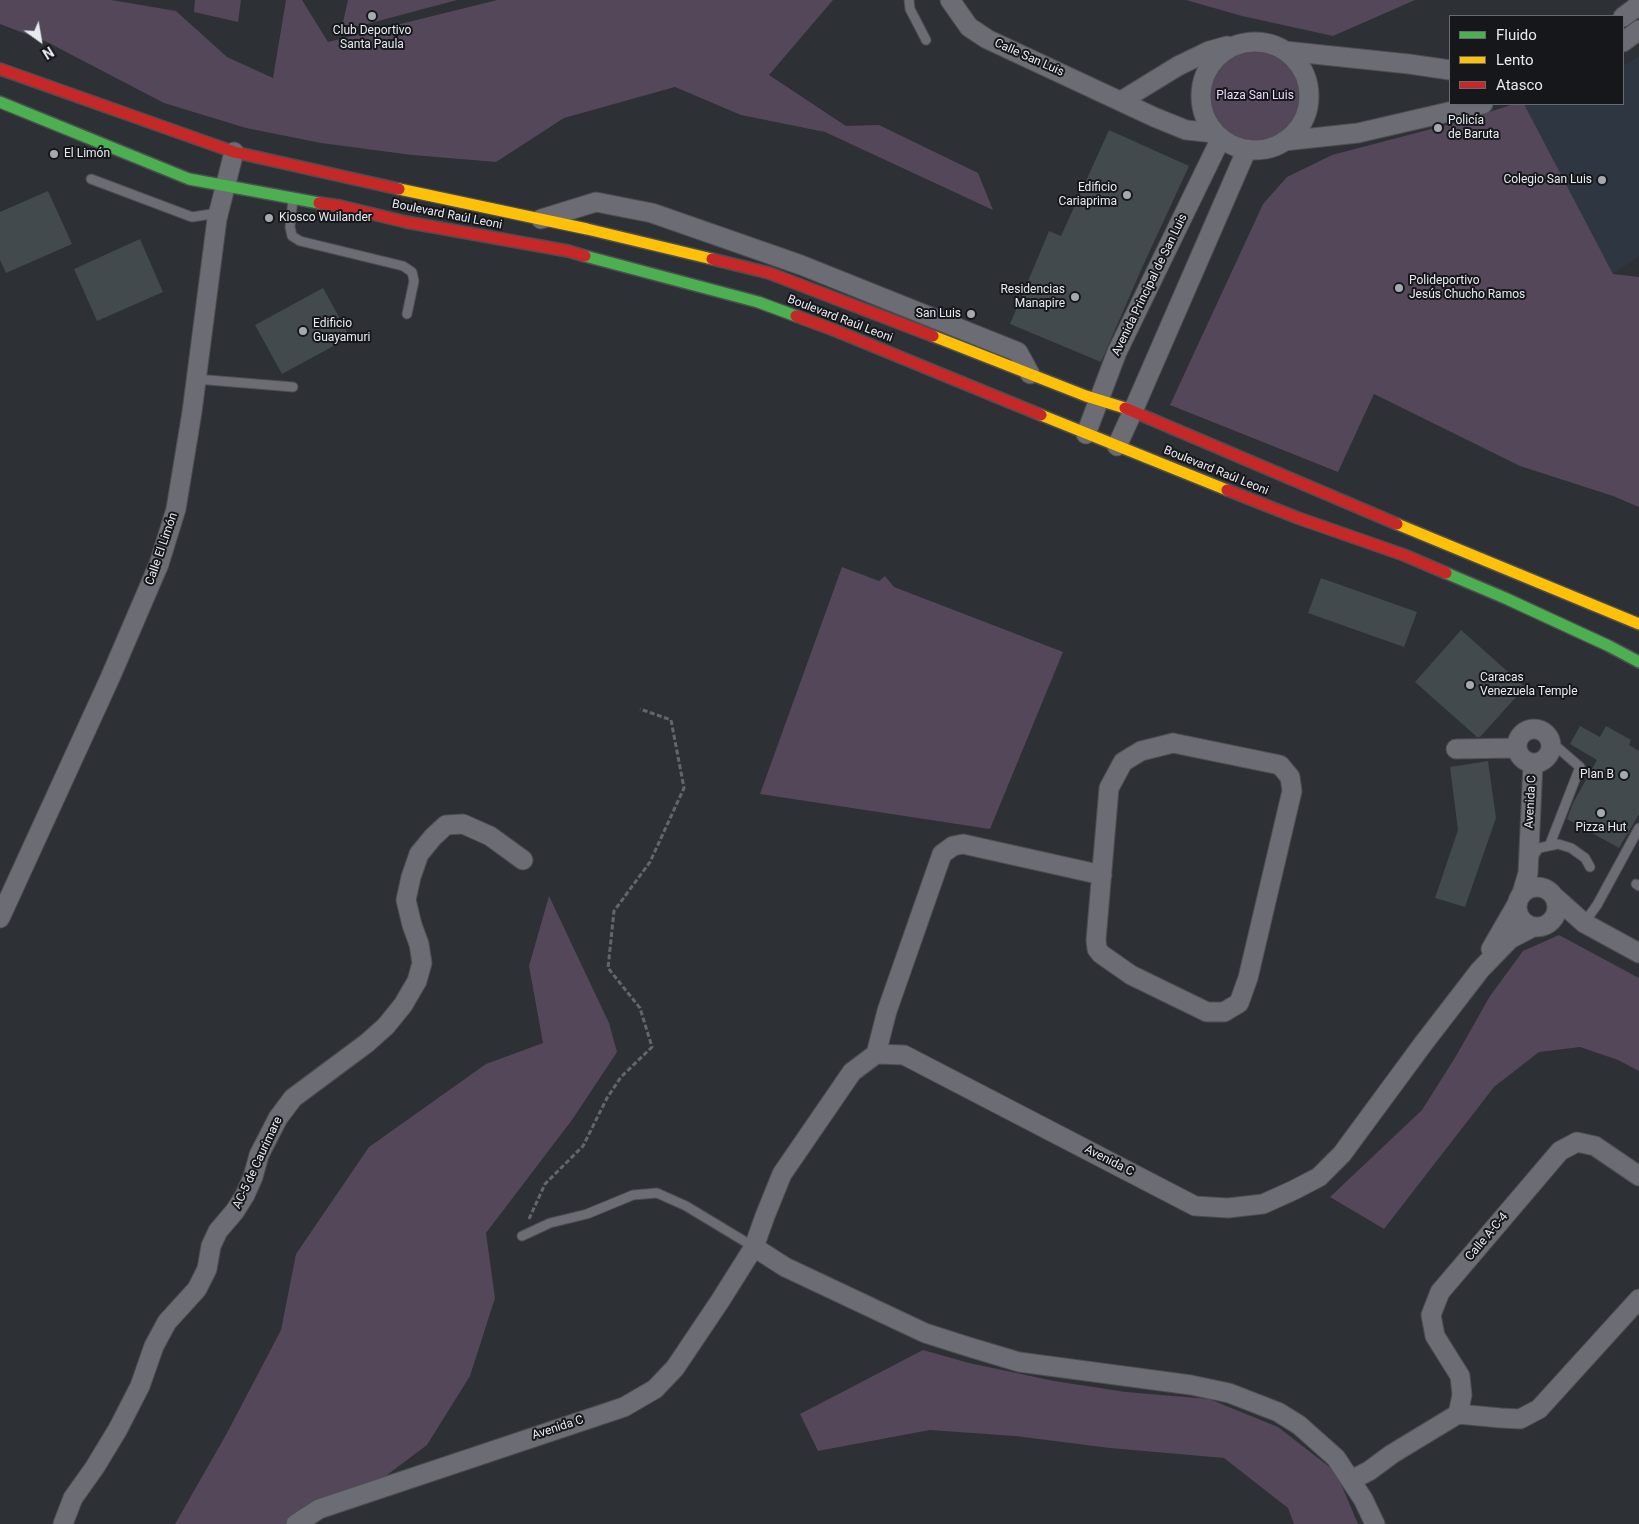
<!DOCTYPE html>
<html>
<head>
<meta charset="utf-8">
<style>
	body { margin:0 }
	#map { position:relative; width:1639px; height:1524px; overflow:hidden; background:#2d3034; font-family:Roboto,sans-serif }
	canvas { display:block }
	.legend { position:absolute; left:1449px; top:15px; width:175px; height:90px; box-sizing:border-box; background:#15171b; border:1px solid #696b70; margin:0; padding:6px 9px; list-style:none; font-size:15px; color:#e7eaef }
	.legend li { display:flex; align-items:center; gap:10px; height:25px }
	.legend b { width:25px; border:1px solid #696b70 }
	.north { position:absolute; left:15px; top:15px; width:50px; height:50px; -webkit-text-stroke:4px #15171b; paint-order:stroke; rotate:148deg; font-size:14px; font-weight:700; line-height:20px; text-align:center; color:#e7eaef }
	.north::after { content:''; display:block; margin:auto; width:18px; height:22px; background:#e7eaef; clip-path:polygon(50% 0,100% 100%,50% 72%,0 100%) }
</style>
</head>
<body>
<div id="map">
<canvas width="1639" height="1524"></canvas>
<ul class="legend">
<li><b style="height:6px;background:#4caf50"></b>Fluido</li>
<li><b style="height:6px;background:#ffc107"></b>Lento</li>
<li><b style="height:6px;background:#c62828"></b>Atasco</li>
</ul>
<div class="north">N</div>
</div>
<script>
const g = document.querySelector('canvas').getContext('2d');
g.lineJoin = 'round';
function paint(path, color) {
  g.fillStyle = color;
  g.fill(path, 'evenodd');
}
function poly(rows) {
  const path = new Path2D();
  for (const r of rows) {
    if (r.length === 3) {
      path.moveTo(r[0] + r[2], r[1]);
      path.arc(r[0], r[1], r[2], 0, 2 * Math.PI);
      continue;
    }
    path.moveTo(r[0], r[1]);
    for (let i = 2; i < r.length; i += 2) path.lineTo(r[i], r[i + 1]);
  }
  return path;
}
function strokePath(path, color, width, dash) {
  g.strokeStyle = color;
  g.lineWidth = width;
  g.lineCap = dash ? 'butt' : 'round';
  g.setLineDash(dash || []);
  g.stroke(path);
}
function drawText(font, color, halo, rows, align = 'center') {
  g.font = font + ' Roboto,sans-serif';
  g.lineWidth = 4;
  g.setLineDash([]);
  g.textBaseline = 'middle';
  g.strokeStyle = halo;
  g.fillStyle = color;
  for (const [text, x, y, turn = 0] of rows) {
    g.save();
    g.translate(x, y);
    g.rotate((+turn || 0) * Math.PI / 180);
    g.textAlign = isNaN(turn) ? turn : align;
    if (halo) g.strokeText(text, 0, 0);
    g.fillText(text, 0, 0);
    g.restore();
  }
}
const built = poly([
	[1639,56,1639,256,1613,274,1524,104,1623,104,1623,66]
]);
const green = poly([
	[0,0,111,0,176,11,227,57,273,78,286,0,302,0,328,42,497,0,833,0,769,75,846,126,879,125,978,173,993,210,825,132,741,115,675,87,564,118,496,162,412,155,321,143,246,128,164,103,47,42,0,24],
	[195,0,241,0,238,22,194,12],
	[348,0,457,0,341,31],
	[1186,0,1415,0,1333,36,1242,16],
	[1255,96,54],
	[1514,104,1524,104,1613,274,1639,277,1639,507,1613,496,1520,466,1374,394,1338,472,1170,405,1263,204,1287,177,1332,155,1458,122],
	[842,567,879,581,885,576,894,587,1063,652,990,829,760,794],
	[549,896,609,1023,617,1052,572,1120,486,1233,495,1298,470,1376,427,1445,383,1478,318,1506,293,1524,175,1524,227,1433,281,1330,296,1254,369,1147,486,1064,543,1043,529,966],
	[1559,935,1639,978,1639,1071,1618,1060,1580,1047,1539,1052,1494,1087,1384,1229,1330,1197,1422,1110,1456,1056,1490,996,1523,951],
	[923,1350,969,1363,1054,1381,1126,1392,1209,1399,1278,1427,1336,1472,1358,1524,1294,1524,1288,1508,1224,1458,1110,1448,1015,1436,930,1430,818,1451,800,1414]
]);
const building = poly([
	[1109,130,1189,166,1141,270,1101,362,1010,324,1049,231,1061,236],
	[48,191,72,244,6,273,0,260,0,212],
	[140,239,163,292,97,321,74,269],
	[323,288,350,337,282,374,255,325],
	[1321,578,1417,612,1404,647,1308,613],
	[1461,630,1525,687,1480,737,1477,737,1415,682],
	[1580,726,1600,737,1606,726,1631,740,1629,745,1639,751,1639,814,1619,848,1567,819,1573,803,1597,760,1570,744],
	[1488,761,1496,818,1465,907,1435,898,1458,830,1450,767]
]);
const path = poly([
	[529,1219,545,1184,583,1146,607,1098,621,1077,652,1047,640,1008,608,968,614,911,650,862,684,788,671,720,640,709]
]);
const lane = poly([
	[909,0,910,9,926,40],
	[91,179,192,217,218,213],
	[293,199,290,227,292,236,300,241,403,266,412,272,414,281,407,314],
	[196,379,293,387],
	[1550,844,1580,767,1550,741],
	[1534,855,1539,848,1558,844,1571,848,1585,858,1590,867],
	[1636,884,1639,886],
	[1584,923,1597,905,1639,828],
	[522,1236,550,1223,587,1214,633,1195,657,1193,686,1206,754,1247]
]);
const street = poly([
	[950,0,969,27,987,39,1154,117,1186,130,1215,133],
	[1623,17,1639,5],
	[1623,42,1639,30],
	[1255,96,54],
	[1285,51,1409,64,1450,70],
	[1121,101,1178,66,1209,51,1227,46],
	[1284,141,1358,133,1483,104],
	[541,219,596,202,652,213,801,265,1018,352,1030,374],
	[1086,434,1117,352,1221,138],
	[1117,446,1133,411,1247,149],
	[1534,746,17],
	[1173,743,1280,765,1290,777,1292,791,1248,978,1239,1003,1224,1012,1207,1012,1131,975,1101,954,1097,949,1096,940,1109,788,1123,762,1141,751,1173,743],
	[1456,749,1517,748],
	[1537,907,20],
	[1522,893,1528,873,1533,763],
	[1556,898,1584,923,1639,953],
	[0,918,110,678,159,564,176,509,192,412,217,219,234,152],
	[1491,949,1517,904],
	[876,1054,887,1011,942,854,953,846,963,844,1102,875],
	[1458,1414,1462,1395,1460,1376,1435,1336,1431,1315,1440,1292,1560,1151,1577,1142,1595,1146,1639,1176],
	[1351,1480,1369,1471,1392,1454,1458,1414,1501,1418,1520,1419,1539,1409,1639,1299],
	[63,1524,73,1498,95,1467,118,1429,140,1386,154,1346,167,1322,197,1289,207,1269,211,1246,218,1231,235,1211,245,1195,253,1177,259,1155,278,1118,293,1098,367,1043,386,1026,403,1005,417,981,422,963,419,944,412,925,406,900,411,877,419,854,433,837,446,825,463,824,490,836,523,860],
	[296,1524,319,1509,624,1407,655,1389,675,1368,720,1301,754,1247],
	[1375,1524,1363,1499,1336,1458,1299,1425,1278,1412,1229,1393,1191,1385,1019,1362,969,1347,925,1333,785,1267,754,1247,765,1216,782,1174,852,1072,876,1054,904,1055,1195,1206,1228,1208,1263,1204,1294,1190,1319,1177,1342,1154,1423,1044,1480,970,1510,939,1533,927]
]);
const fast = poly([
	[0,102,189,179,319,203],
	[585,256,758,302,796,316],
	[1446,573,1505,598,1609,646,1639,662]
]);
const slow = poly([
	[399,189,587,229,712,259],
	[933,336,1086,396,1125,408],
	[1041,415,1227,490],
	[1397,524,1639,624]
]);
const jam = poly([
	[0,69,234,152,399,189],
	[319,203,340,206,406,222,568,251,585,256],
	[712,259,769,273,933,336],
	[796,316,834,330,1041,415],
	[1125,408,1397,524],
	[1227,490,1298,518,1404,555,1446,573]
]);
const markers = [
	[372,16,5,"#a6a9ae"],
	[1438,128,5,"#a6a9ae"],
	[54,154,5,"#a6a9ae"],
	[1602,180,5,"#a6a9ae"],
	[1127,195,5,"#a6a9ae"],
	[269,218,5,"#a6a9ae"],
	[1399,288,5,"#a6a9ae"],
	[1075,297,5,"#a6a9ae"],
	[971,314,5,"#a6a9ae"],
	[303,331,5,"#a6a9ae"],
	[1470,685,5,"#a6a9ae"],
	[1624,775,5,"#a6a9ae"],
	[1601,813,5,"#a6a9ae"]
];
const poiNames = [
	["Club Deportivo",372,31,"center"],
	["Santa Paula",372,45,"center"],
	["Policía",1448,121],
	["de Baruta",1448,135],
	["El Limón",64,154],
	["Colegio San Luis",1592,180,"right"],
	["Edificio",1117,188,"right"],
	["Cariaprima",1117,202,"right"],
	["Kiosco Wuilander",279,218],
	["Polideportivo",1409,281],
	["Jesús Chucho Ramos",1409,295],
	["Residencias",1065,290,"right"],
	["Manapire",1065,304,"right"],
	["San Luis",961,314,"right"],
	["Edificio",313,324],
	["Guayamuri",313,338],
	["Caracas",1480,678],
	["Venezuela Temple",1480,692],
	["Plan B",1614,775,"right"],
	["Pizza Hut",1601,828,"center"]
];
const streetNames = [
	["Calle San Luis",1029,58,24],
	["Boulevard Raúl Leoni",447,215,11],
	["Avenida Principal de San Luis",1150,285,-64],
	["Boulevard Raúl Leoni",840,319,21],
	["Boulevard Raúl Leoni",1216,471,22],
	["Calle El Limón",162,549,-71],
	["Avenida C",1531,802,-87],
	["Avenida C",1109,1161,27],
	["AC-5 de Caurimare",258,1163,-65],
	["Calle A-C-4",1487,1237,-50],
	["Avenida C",558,1428,-18]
];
const parkNames = [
	["Plaza San Luis",1255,96]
];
paint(built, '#2e3642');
paint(green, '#534759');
paint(building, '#424a4e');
strokePath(lane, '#4c4e51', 11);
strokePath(street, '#4c4e51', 21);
strokePath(fast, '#4c4e51', 14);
strokePath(slow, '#4c4e51', 14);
strokePath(jam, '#4c4e51', 14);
strokePath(path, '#64666d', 3, [5, 2.5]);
strokePath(lane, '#6c6c75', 9);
strokePath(street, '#6c6c75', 19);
strokePath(fast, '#4caf50', 11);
strokePath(slow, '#ffc107', 11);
strokePath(jam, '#c62828', 11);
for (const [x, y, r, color] of markers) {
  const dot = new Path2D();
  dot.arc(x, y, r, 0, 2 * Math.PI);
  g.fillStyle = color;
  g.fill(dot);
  strokePath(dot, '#15171b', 2);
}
drawText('12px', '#e7eaef', '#15171b', poiNames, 'left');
drawText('12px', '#e7eaef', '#15171b', streetNames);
drawText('12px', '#f2d7fe', '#15171b', parkNames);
</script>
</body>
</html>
